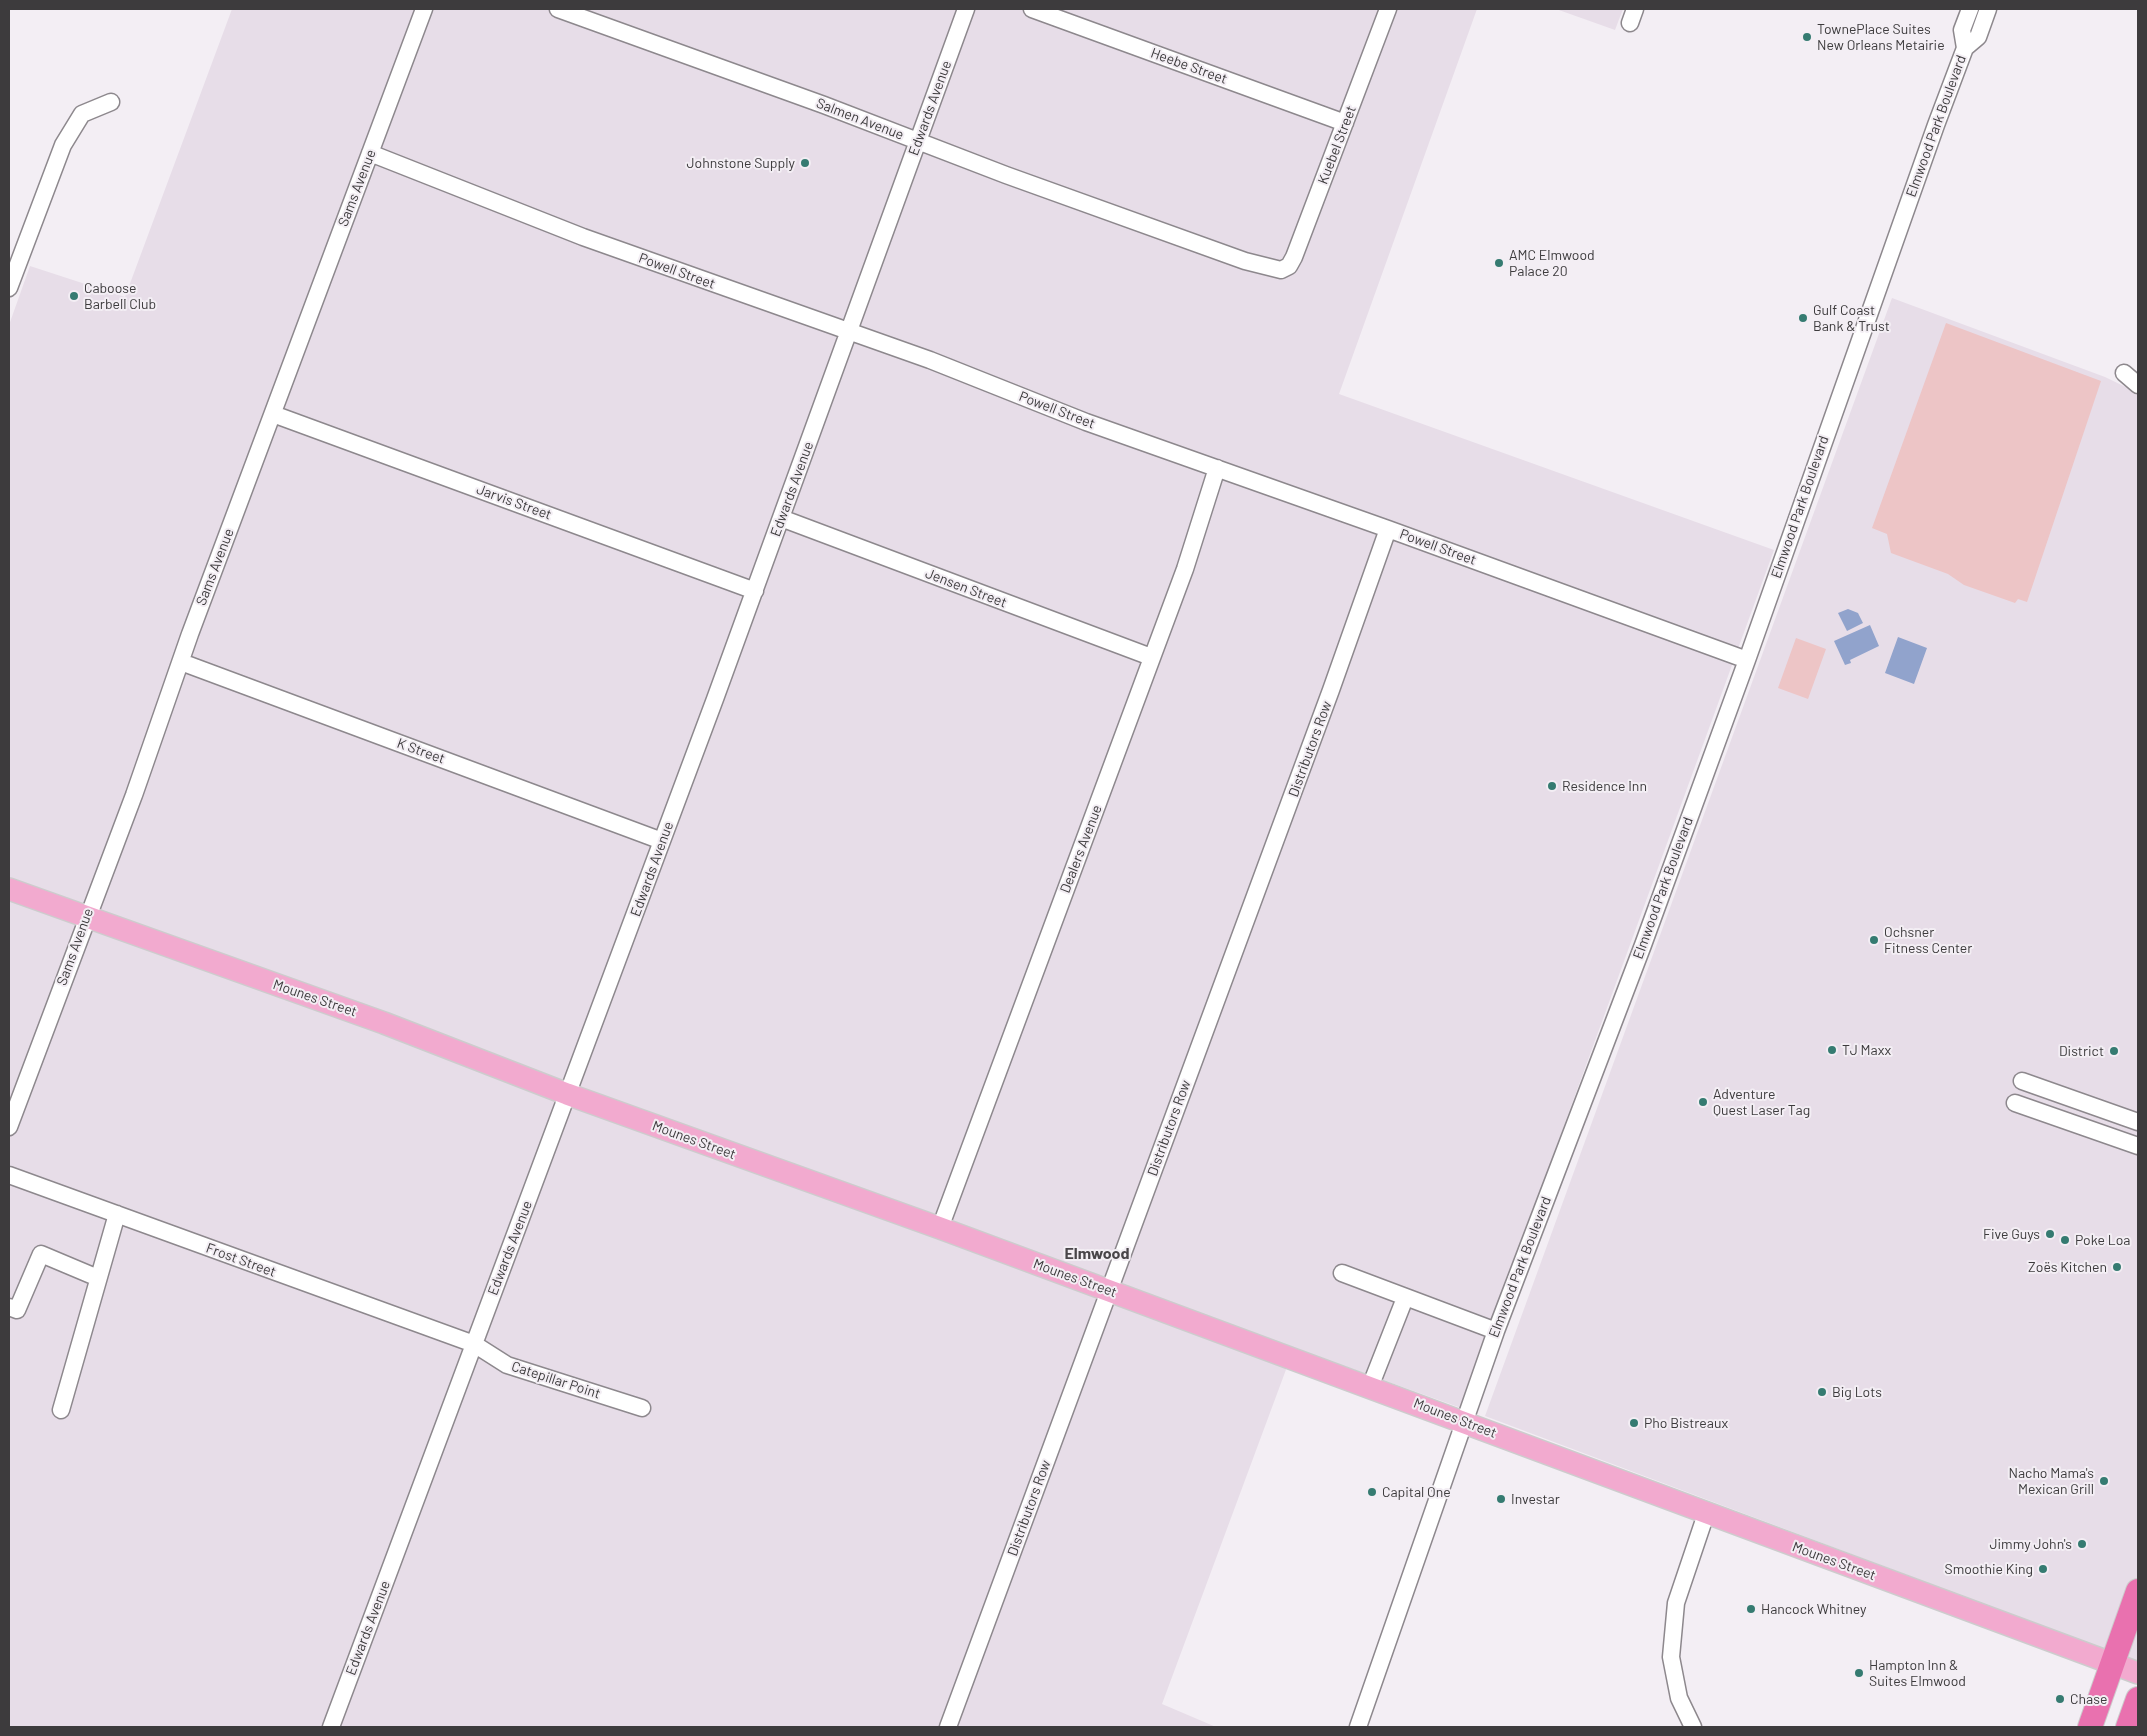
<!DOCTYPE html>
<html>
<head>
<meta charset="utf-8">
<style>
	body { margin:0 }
	#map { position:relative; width:2147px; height:1736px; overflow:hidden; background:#f3eef4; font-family:Barlow,sans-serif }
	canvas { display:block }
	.frame { position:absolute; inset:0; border:10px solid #3d3b3d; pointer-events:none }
</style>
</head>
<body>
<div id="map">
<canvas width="2147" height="1736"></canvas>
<div class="frame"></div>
</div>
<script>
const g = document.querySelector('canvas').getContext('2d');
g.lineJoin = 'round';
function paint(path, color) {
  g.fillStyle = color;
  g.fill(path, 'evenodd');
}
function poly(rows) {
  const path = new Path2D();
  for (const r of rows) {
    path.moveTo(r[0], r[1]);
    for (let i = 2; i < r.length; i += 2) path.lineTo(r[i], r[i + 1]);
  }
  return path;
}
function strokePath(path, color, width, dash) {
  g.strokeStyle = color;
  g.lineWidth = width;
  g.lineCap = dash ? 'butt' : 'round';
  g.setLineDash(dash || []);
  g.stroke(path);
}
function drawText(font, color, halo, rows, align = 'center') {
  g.font = font + ' Barlow,sans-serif';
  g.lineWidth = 4;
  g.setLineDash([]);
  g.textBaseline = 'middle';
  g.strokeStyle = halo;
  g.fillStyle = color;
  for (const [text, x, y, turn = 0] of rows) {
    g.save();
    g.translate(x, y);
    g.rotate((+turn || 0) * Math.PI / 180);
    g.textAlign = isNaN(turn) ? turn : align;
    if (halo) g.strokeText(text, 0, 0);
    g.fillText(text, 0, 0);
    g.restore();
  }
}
const built = poly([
	[232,9,1477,9,1339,394,1774,550,1461,1408,1294,1348,1162,1704,1216,1727,9,1727,9,325,30,266,125,297],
	[1556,9,1623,9,1615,30],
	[1892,298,2105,377,2138,393,2138,1662,1485,1416]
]);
const green = poly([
	[1946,323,2101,381,2027,602,2018,599,2015,603,1964,585,1948,574,1891,553,1887,534,1872,528],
	[1796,638,1826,649,1808,699,1778,688]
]);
const water = poly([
	[1848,609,1858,613,1863,623,1847,631,1838,613],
	[1870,625,1879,646,1850,660,1851,663,1845,665,1834,641],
	[1898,637,1927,648,1914,684,1885,673]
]);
const minor = poly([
	[558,9,824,105,1006,175,1245,261,1281,270,1289,266,1294,257,1388,9],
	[1032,9,1345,123],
	[1630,23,1635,9],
	[1965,48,1962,30,1970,9],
	[370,153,583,237,930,360,1086,422,1388,529,1747,660],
	[9,288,63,145,82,114,111,102],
	[2124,373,2138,385],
	[273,414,755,591],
	[781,518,1151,657],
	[181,662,662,841],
	[2022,1081,2138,1122],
	[2015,1103,2138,1146],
	[9,1127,134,795,190,634,424,9],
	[9,1175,474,1344,507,1365,642,1408],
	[940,1228,1185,569,1217,468],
	[1342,1273,1496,1331],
	[9,1307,17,1310,41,1254,98,1278],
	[1370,1387,1405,1298],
	[61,1410,117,1214],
	[331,1727,715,699,966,9],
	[948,1727,1331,690,1388,529],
	[1358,1727,1496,1331,1643,945,1747,660,1936,125,1965,48,1978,37,1988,9],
	[1693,1727,1679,1698,1671,1657,1676,1603,1706,1514]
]);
const major = poly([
	[9,889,384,1023,567,1094,940,1228,2138,1673]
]);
const highway = poly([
	[2090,1727,2138,1591],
	[2128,1727,2138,1699]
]);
const markers = [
	[1807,37,5,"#357b71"],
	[805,163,5,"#357b71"],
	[1499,263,5,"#357b71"],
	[74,296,5,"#357b71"],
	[1803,318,5,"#357b71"],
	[1552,786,5,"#357b71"],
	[1874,940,5,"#357b71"],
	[1832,1050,5,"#357b71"],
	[2114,1051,5,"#357b71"],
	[1703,1102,5,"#357b71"],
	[2050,1234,5,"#357b71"],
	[2065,1240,5,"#357b71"],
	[2117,1267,5,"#357b71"],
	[1822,1392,5,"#357b71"],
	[1634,1423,5,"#357b71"],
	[2104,1481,5,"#357b71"],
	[1372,1492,5,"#357b71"],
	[1501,1499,5,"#357b71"],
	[2082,1544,5,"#357b71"],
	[2043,1569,5,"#357b71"],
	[1751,1609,5,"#357b71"],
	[1859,1673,5,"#357b71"],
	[2060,1699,5,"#357b71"]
];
const poiNames = [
	["TownePlace Suites",1817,29],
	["New Orleans Metairie",1817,45],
	["Johnstone Supply",795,163,"right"],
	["AMC Elmwood",1509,255],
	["Palace 20",1509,271],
	["Caboose",84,288],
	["Barbell Club",84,304],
	["Gulf Coast",1813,310],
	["Bank & Trust",1813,326],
	["Residence Inn",1562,786],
	["Ochsner",1884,932],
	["Fitness Center",1884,948],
	["TJ Maxx",1842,1050],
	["District",2104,1051,"right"],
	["Adventure",1713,1094],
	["Quest Laser Tag",1713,1110],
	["Five Guys",2040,1234,"right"],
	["Poke Loa",2075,1240],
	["Zoës Kitchen",2107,1267,"right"],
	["Big Lots",1832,1392],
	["Pho Bistreaux",1644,1423],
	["Nacho Mama's",2094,1473,"right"],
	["Mexican Grill",2094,1489,"right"],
	["Capital One",1382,1492],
	["Investar",1511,1499],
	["Jimmy John's",2072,1544,"right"],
	["Smoothie King",2033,1569,"right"],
	["Hancock Whitney",1761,1609],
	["Hampton Inn &",1869,1665],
	["Suites Elmwood",1869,1681],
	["Chase",2070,1699]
];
const streetNames = [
	["Heebe Street",1189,66,20],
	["Edwards Avenue",930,108,-70],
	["Salmen Avenue",860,119,21],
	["Elmwood Park Boulevard",1936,126,-70],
	["Kuebel Street",1337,145,-69],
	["Sams Avenue",357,188,-69],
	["Powell Street",677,271,20],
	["Powell Street",1057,410,21],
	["Edwards Avenue",792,489,-70],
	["Jarvis Street",514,502,20],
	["Elmwood Park Boulevard",1800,507,-71],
	["Powell Street",1438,547,20],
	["Sams Avenue",215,567,-69],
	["Jensen Street",966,588,21],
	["Distributors Row",1310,749,-70],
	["K Street",421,751,20],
	["Dealers Avenue",1081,849,-69],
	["Edwards Avenue",652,869,-70],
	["Elmwood Park Boulevard",1663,888,-70],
	["Sams Avenue",75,947,-70],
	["Mounes Street",315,998,19],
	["Distributors Row",1169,1128,-70],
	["Mounes Street",694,1140,20],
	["Edwards Avenue",510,1248,-69],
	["Frost Street",241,1260,20],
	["Elmwood Park Boulevard",1520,1267,-69],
	["Mounes Street",1075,1278,20],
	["Catepillar Point",556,1380,18],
	["Mounes Street",1455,1418,21],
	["Distributors Row",1029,1508,-70],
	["Mounes Street",1834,1561,20],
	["Edwards Avenue",368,1628,-69]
];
const quarterNames = [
	["Elmwood",1097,1254]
];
paint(built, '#e7dde8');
paint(green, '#edc5c6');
paint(water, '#91a3cc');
strokePath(minor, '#8d888d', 19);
strokePath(major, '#cdcccd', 24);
strokePath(highway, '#cdcccd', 26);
strokePath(minor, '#fff', 16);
strokePath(major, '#f2aacf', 21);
strokePath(highway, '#e971af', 24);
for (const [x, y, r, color] of markers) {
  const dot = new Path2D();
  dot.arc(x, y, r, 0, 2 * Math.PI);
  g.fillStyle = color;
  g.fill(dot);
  strokePath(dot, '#f3eef4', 2);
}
drawText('14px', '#3d3b3d', '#f3eef4', poiNames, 'left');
drawText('14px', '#3d3b3d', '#f3eef4', streetNames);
drawText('bold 16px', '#494549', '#f3eef4', quarterNames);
</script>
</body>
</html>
